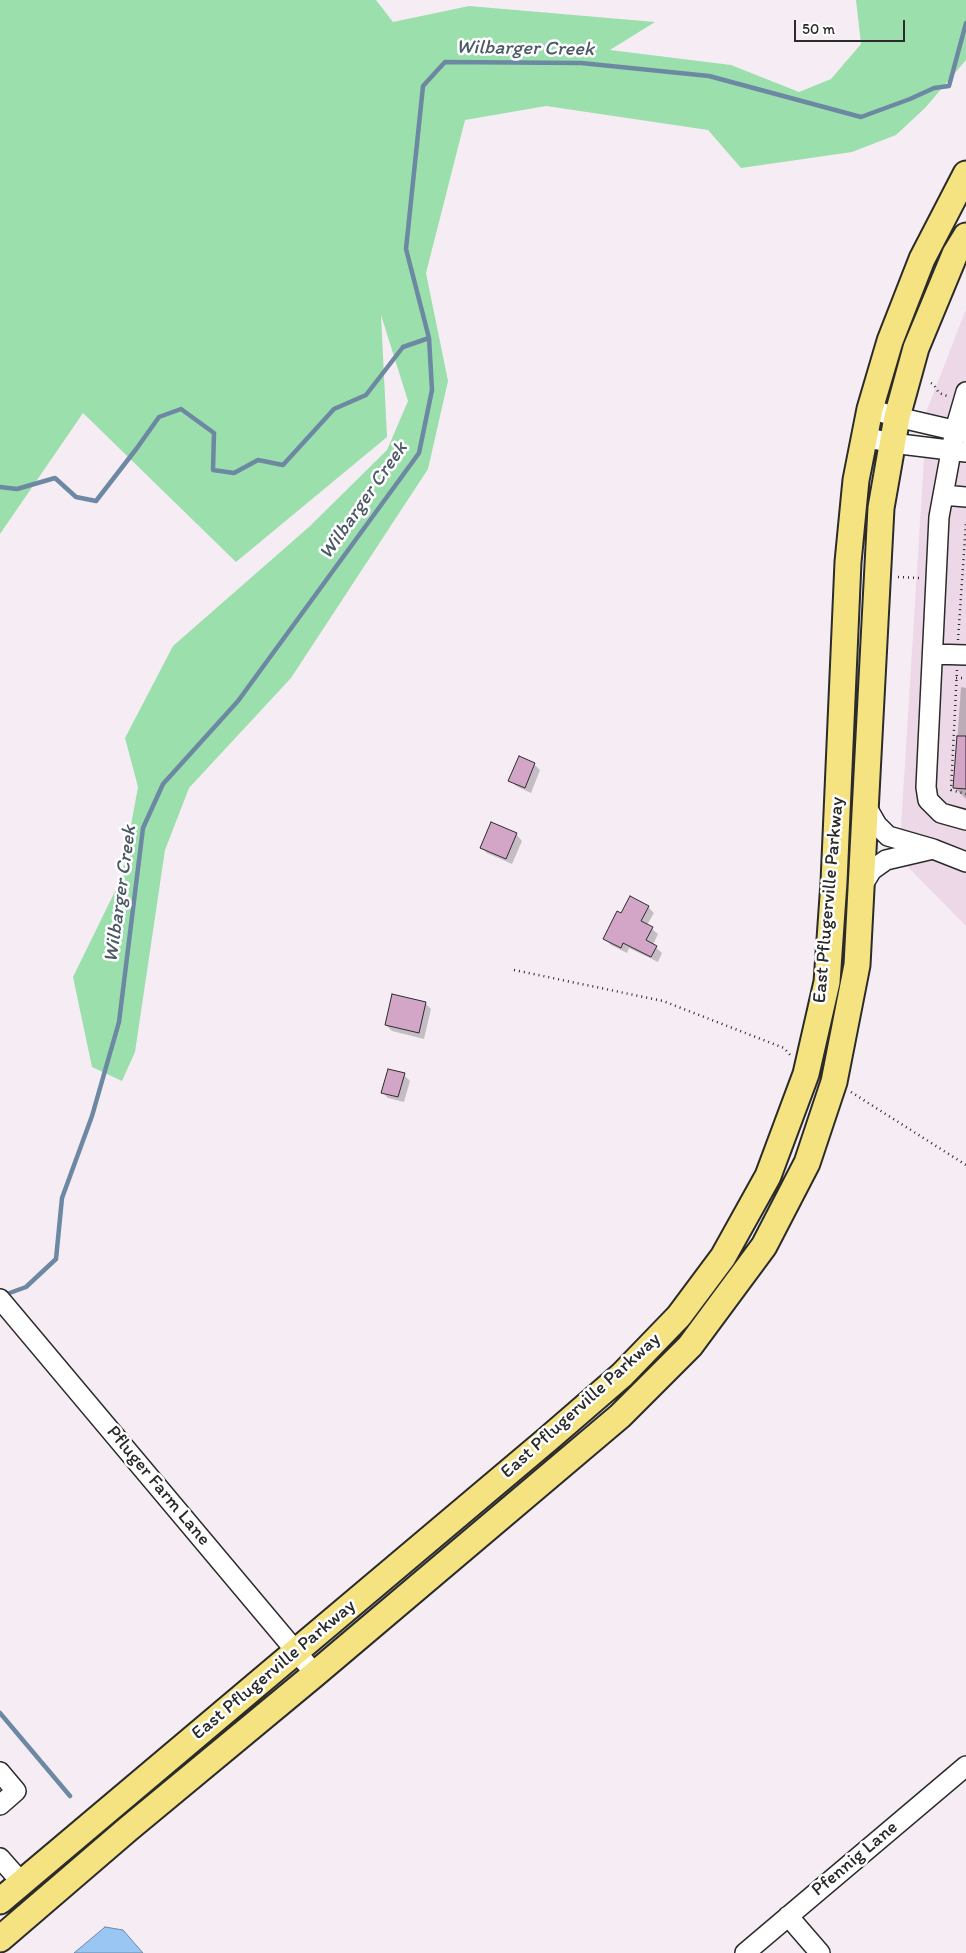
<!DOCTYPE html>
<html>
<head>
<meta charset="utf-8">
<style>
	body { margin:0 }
	#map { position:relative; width:966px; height:1953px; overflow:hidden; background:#f6edf4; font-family:Itim,sans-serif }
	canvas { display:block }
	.scale { position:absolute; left:794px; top:20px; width:111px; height:22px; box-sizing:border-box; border:2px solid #2b2b2b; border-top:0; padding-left:6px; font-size:15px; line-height:18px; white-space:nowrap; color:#2b2b2b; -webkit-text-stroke:4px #fff; paint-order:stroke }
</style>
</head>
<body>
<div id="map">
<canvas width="966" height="1953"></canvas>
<div class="scale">50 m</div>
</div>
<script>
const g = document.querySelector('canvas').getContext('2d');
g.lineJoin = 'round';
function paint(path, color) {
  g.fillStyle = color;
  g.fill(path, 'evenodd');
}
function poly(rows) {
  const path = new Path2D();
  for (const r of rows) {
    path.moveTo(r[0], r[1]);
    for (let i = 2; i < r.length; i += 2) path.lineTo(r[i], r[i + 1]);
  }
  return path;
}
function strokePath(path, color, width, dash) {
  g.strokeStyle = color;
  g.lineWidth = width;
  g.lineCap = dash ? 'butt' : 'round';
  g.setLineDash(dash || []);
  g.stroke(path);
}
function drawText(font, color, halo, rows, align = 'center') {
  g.font = font + ' Itim,sans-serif';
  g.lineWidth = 5;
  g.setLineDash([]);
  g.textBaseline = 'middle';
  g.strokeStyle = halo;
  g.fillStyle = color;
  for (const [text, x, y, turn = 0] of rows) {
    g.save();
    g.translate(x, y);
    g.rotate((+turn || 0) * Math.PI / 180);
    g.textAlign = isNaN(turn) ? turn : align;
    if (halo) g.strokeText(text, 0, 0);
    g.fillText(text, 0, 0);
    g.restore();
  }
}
const built = poly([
	[966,309,966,926,899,858,927,410]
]);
const green = poly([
	[0,0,376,0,393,22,469,6,655,22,610,50,731,65,799,92,831,79,861,44,856,0,966,0,966,60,925,108,896,135,852,152,741,168,708,130,546,106,465,120,426,273,448,381,428,469,291,678,189,788,165,850,135,1052,122,1081,92,1067,73,977,121,879,138,787,125,738,173,646,310,526,387,450,408,401,381,315,387,437,236,562,83,413,0,534]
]);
const water = poly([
	[105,1927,123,1930,143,1953,74,1953,105,1927]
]);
const shadow = poly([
	[961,687,966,688,966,799,954,787],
	[534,764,540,770,531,793,516,786,510,780],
	[516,834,522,841,512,864,487,853,481,847],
	[648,907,654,913,647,925,658,934,653,945,662,953,658,962,629,948,627,953,611,945,604,938,622,915],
	[425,1003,431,1009,424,1039,392,1031,386,1025],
	[404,1075,410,1081,404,1102,388,1098,382,1092]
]);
const stream = poly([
	[0,487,17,489,55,478,76,497,96,501,137,448,159,417,181,409,214,433,213,470,234,473,258,460,283,465,334,409,366,395,403,347,429,338],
	[4,1295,26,1287,56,1259,62,1198,92,1116,119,1022,143,828,163,784,238,701,419,453,432,390,429,338,406,249,423,86,445,62,581,63,709,76,861,117,910,99,934,88,949,86,966,23],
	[0,1713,70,1796]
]);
const building = poly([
	[957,736,966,736,966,789,953,788,957,736],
	[519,756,535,763,525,788,508,781,519,756],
	[491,822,517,833,506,859,480,848,491,822],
	[630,896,649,906,641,921,653,927,646,940,657,946,651,957,623,943,621,948,603,939,617,911,621,913,630,896],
	[392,994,426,1002,419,1033,385,1025,392,994],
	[388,1069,405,1073,398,1097,381,1093,388,1069]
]);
const path = poly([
	[931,383,934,385,939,393,947,396],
	[898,577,919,578],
	[958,640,966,522],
	[957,670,951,790,966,794],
	[956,678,966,678],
	[514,970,663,1001,784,1048,791,1056],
	[851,1092,966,1165]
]);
const minor = poly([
	[966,392,955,430,939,517,926,787,928,800,941,813,966,820],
	[870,409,897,417,966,433],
	[864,437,892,443,966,452],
	[943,495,966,497],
	[933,654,966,655],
	[933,849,966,862],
	[862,886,872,870,886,860,933,849,888,836,877,825,866,806],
	[0,1299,315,1674],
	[0,1772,16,1791,0,1805],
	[0,1858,22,1883],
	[788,1916,820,1953],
	[745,1953,966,1766]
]);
const major = poly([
	[0,1901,548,1439,622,1375,679,1316,723,1257,768,1176,806,1074,827,982,834,882,848,562,856,480,870,409,890,341,922,259,966,174],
	[0,1939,128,1829,315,1674,620,1416,690,1346,764,1246,807,1163,834,1082,857,965,881,508,897,417,916,348,955,254,966,236]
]);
const streetNames = [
	["East Pflugerville Parkway",829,900,-85],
	["East Pflugerville Parkway",581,1406,-42],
	["Pfluger Farm Lane",158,1486,50],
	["East Pflugerville Parkway",274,1670,-40],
	["Pfennig Lane",855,1859,-40]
];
const waterNames = [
	["Wilbarger Creek",525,49,1],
	["Wilbarger Creek",364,501,-55],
	["Wilbarger Creek",121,894,-82]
];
paint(built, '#ecd8e7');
paint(green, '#9adfac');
paint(water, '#99c6f3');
strokePath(water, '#6d88a3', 1);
paint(shadow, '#0003');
strokePath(stream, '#6d88a3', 4.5);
paint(building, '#d3a6c8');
strokePath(building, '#2b2b2b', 1);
strokePath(minor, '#2b2b2b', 22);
strokePath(major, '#2b2b2b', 29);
strokePath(path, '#2b2b2b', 2.5, [1, 4]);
strokePath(minor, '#fff', 19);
strokePath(major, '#f5e382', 25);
drawText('19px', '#2b2b2b', '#fff', streetNames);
drawText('italic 20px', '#4c5a67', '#fff', waterNames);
</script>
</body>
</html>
